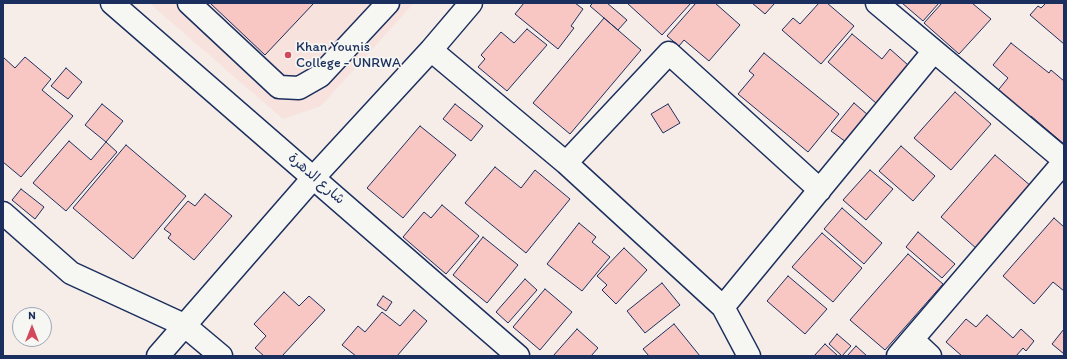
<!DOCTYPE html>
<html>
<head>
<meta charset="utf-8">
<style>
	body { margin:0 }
	#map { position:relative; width:1067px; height:359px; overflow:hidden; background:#f6ede9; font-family:Itim,sans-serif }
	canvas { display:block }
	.frame { position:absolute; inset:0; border:4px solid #1b2f5e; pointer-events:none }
	.north { position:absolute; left:12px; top:307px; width:40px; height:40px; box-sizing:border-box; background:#f6f6f2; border:1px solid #9ea6b7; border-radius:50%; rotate:0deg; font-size:11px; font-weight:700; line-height:16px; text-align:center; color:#1b2f5e }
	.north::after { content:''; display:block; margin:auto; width:14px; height:18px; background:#d1495b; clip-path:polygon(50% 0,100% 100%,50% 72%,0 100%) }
</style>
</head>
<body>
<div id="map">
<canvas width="1067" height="359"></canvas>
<div class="frame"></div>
<div class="north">N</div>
</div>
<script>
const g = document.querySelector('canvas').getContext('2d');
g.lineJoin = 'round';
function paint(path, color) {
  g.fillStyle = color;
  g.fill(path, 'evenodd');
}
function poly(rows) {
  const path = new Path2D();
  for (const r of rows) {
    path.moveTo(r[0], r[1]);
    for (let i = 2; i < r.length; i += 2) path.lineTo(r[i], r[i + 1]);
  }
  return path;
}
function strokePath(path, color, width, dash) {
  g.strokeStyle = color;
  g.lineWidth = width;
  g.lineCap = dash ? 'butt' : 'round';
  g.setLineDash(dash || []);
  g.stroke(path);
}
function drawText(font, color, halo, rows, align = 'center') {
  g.font = font + ' Itim,"Playpen Sans Arabic",sans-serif';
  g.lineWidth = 3.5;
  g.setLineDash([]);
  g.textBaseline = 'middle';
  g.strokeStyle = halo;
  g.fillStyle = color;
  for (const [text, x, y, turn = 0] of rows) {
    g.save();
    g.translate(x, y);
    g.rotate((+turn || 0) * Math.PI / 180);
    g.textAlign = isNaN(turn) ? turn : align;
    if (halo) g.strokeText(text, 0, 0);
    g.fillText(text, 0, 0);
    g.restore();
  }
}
const built = poly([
	[149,3,414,3,321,106,283,119]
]);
const building = poly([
	[210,3,314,3,265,55,210,3],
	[524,3,575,3,583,9,571,26,574,28,558,49,515,14,524,3],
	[593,3,607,3,627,20,618,30,590,6,593,3],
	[627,3,691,3,662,35,627,3],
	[696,3,715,3,740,25,709,61,684,40,679,46,667,36,696,3],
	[752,3,775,3,765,14,752,3],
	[819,3,827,3,854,26,821,64,782,30,793,18,800,24,819,3],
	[902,3,939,3,923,21,902,3],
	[942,3,972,3,991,19,959,54,924,23,942,3],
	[1046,3,1064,3,1064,44,1030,15,1038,6,1041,8,1046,3],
	[604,18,641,50,570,134,533,103,604,18],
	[527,29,547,45,507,91,478,67,485,59,481,55,501,32,514,43,527,29],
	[852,34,882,59,890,49,908,65,876,103,828,62,852,34],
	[1011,43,1049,73,1051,70,1064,81,1064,144,1031,116,1027,120,995,94,1008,78,993,65,1011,43],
	[764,53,839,114,808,152,738,94,754,75,749,71,764,53],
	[3,57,15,68,25,57,51,79,42,90,73,116,21,177,3,162,3,57],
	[66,68,82,82,68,99,51,86,66,68],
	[955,92,991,124,951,170,914,138,955,92],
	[854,103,868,115,846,142,831,131,854,103],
	[102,104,123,121,106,142,85,125,102,104],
	[455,104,483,126,471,141,443,119,455,104],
	[668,104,680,123,663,133,651,114,668,104],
	[420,126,456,155,403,218,367,188,420,126],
	[69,141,91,160,106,142,117,152,66,211,33,183,69,141],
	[126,145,186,196,133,259,73,208,126,145],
	[901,146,935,176,913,201,879,171,901,146],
	[995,155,1032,187,977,249,941,217,995,155],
	[495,167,521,188,535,170,570,199,526,253,465,203,495,167],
	[870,170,893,189,866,220,843,200,870,170],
	[21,189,44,207,35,219,12,200,21,189],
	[205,194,232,216,194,260,168,238,171,234,164,229,188,201,195,206,205,194],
	[442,205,479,236,446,274,403,237,424,212,431,218,442,205],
	[842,208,882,243,864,264,824,229,842,208],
	[1054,218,1064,227,1064,291,1053,282,1034,304,1003,276,1054,218],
	[579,223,596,237,592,242,610,257,582,291,547,264,579,223],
	[918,232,955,264,942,278,906,247,918,232],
	[822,233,862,268,833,302,792,267,822,233],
	[483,237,518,265,487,303,453,275,483,237],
	[624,248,647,270,616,304,602,290,607,285,597,276,624,248],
	[908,254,943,284,885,350,850,320,908,254],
	[788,276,827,309,805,334,767,301,788,276],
	[525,279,537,290,508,323,496,312,525,279],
	[662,283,680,305,645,333,627,311,662,283],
	[545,289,572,312,540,350,513,327,545,289],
	[284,292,299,306,309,296,325,310,282,356,264,356,255,348,266,336,254,324,284,292],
	[383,296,392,302,386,311,377,305,383,296],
	[414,310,427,321,397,356,356,356,342,345,358,326,365,332,382,312,400,326,414,310],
	[987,315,1013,338,1021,329,1034,341,1026,351,1023,348,1016,356,962,356,946,342,966,319,976,327,987,315],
	[674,324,700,356,649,356,643,349,674,324],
	[577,329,598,348,591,356,553,356,577,329],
	[1064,329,1064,354,1052,344,1064,329],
	[837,334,851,346,842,356,829,344,837,334],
	[825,344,838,356,814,356,825,344],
	[856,346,867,356,847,356,856,346]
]);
const minor = poly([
	[112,3,518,356],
	[189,3,279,87,299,88,320,76,388,3],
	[877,3,1064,160],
	[431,50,566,163,723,307,749,356],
	[566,163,669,53,820,190],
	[3,213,71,273,184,325,221,356],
	[723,307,934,51],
	[913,340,930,356],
	[158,356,314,177,431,50,471,3],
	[898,356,1064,162]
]);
const markers = [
	[288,55,4,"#d1495b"]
];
const poiNames = [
	["Khan Younis",296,47],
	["College - UNRWA",296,63]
];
const streetNames = [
	["شارع الدهرة",316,179,41]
];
paint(built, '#f7e2de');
paint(building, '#f8c7c3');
strokePath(building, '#1b2f5e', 1);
strokePath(minor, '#1b2f5e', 25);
strokePath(minor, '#f6f6f2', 22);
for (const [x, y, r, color] of markers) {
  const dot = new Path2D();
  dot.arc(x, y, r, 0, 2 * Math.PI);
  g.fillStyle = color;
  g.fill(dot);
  strokePath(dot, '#f6f6f2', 1.5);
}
drawText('14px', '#1b2f5e', '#f6f6f2', poiNames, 'left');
drawText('14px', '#1b2f5e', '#f6f6f2', streetNames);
</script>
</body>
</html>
